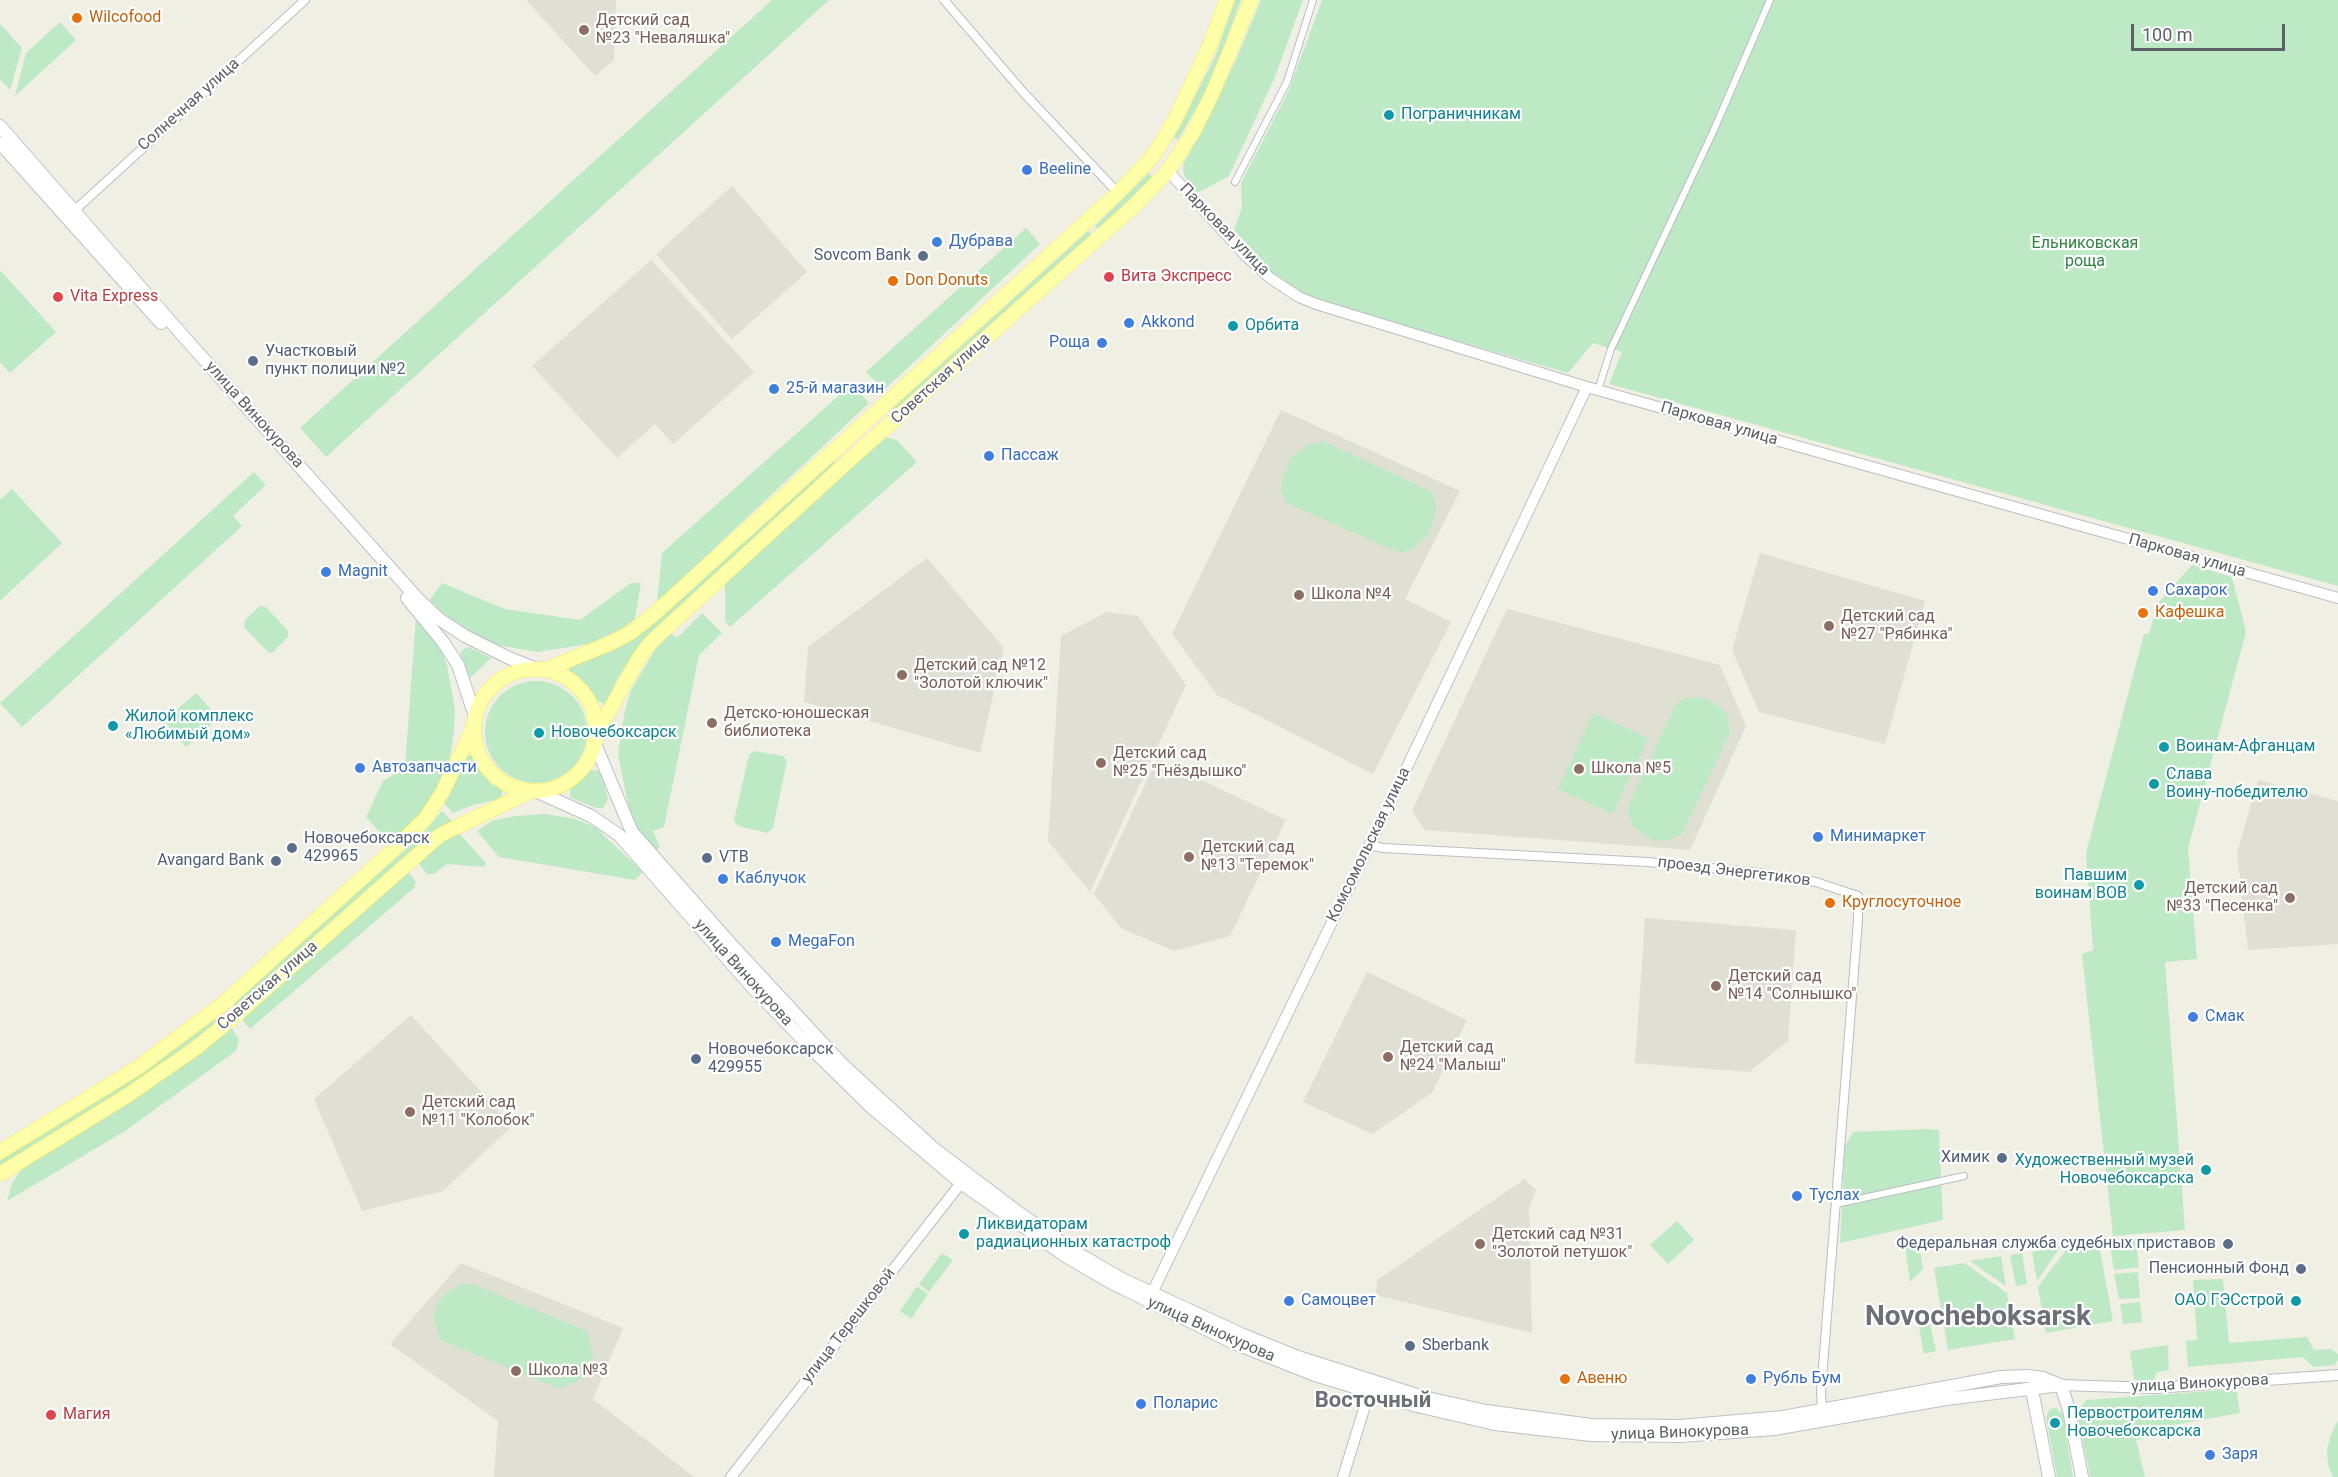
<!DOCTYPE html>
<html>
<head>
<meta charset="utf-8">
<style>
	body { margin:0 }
	#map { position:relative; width:2338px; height:1477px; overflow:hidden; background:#f0efe4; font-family:Roboto,sans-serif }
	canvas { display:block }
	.scale { position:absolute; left:2131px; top:24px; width:154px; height:27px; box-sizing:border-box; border:3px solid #5c5f66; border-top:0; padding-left:8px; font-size:18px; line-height:21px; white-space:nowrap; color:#5c5f66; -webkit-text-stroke:4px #fff; paint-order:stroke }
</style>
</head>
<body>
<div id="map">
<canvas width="2338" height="1477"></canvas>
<div class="scale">100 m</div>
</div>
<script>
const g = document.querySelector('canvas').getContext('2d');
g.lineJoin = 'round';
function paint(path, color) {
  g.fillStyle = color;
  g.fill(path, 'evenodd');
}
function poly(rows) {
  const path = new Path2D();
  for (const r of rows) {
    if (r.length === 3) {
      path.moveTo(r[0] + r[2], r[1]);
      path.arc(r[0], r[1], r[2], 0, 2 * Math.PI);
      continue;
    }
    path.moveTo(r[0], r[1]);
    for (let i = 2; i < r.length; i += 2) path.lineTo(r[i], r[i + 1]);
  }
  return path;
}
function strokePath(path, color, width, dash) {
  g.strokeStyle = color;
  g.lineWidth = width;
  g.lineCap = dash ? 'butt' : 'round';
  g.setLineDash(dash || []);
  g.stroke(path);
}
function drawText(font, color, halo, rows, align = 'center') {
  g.font = font + ' Roboto,sans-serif';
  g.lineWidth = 4.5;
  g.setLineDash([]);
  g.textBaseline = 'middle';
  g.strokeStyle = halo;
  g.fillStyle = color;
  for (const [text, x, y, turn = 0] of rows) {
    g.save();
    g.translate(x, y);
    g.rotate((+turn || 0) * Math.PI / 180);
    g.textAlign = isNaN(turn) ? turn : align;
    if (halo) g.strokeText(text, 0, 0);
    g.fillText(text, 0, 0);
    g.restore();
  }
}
const education = poly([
	[526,0,616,0,614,60,595,76],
	[732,186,807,272,732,339,656,254],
	[651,260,754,372,673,444,655,424,617,458,532,366],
	[1281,410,1460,491,1405,599,1451,622,1373,774,1217,695,1172,634],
	[1760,553,1925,601,1885,744,1759,712,1732,650],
	[927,558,1004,648,980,753,804,702,808,647],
	[1507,609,1720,665,1746,726,1690,850,1425,830,1412,811],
	[1107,612,1138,616,1186,685,1090,892,1048,841,1061,636],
	[1157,759,1286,820,1230,936,1174,951,1121,928,1094,894],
	[2258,780,2338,801,2338,944,2248,950,2237,853],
	[1645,918,1796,930,1788,1041,1749,1072,1635,1063],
	[1367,972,1467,1020,1432,1093,1372,1134,1303,1102],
	[411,1015,512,1126,443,1191,362,1211,314,1099],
	[1525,1179,1536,1190,1529,1208,1532,1333,1376,1295,1377,1280],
	[461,1263,623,1328,593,1399,694,1477,494,1477,498,1421,390,1344]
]);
const green = poly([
	[772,0,829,0,326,457,300,428],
	[1235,0,1241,0,1219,60,1205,93,1178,140,1174,137,1215,57],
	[1261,0,1303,0,1275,77,1229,176,1199,192,1195,192,1184,175,1183,165,1235,62],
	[1322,0,2338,0,2338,586,1609,384,1622,352,1593,343,1568,373,1312,299,1272,272,1234,230,1242,207,1241,183,1289,90],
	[60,22,76,40,15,96,26,53],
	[0,24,22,48,10,90,0,79],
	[1149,173,1152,177,1099,230,1095,226],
	[1026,228,1040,244,884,390,866,372],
	[1088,231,1092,235,896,413,892,409],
	[0,270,56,332,10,373,0,362],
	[852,384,869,403,657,602,662,553],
	[884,437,897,440,917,462,730,627,725,621,725,582],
	[1323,441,1432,492,1436,506,1434,521,1425,538,1412,549,1400,553,1288,504,1281,492,1283,477,1291,458,1306,446],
	[834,461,838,465,649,634,618,677,608,700,604,704,597,700,581,679,569,671,570,665,623,643,647,629],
	[254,472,266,485,233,516,242,526,22,727,0,703],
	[12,489,62,543,0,601,0,500],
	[2192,565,2232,577,2246,632,2188,848,2197,959,2165,962,2185,1230,2113,1236,2082,954,2093,950,2086,853,2144,634,2149,634,2158,603],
	[442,583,505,609,580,620,631,583,641,583,635,619,623,628,589,644,537,652,497,645,456,626,430,600],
	[260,606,266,607,288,631,288,637,272,653,268,652,244,627,245,620],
	[702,613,722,633,699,655,664,827,653,831,660,847,653,852,639,833,628,804,618,754,625,710,631,690,655,650,670,633,677,638],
	[416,616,440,647,447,665,455,710,454,731,450,757,438,791,405,834,387,840,366,817,383,781,405,767],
	[469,647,491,658,467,681,459,658,462,650],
	[536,732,51],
	[196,693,219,718,186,747,164,721],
	[1696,697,1707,699,1722,708,1728,717,1730,733,1682,834,1668,841,1651,840,1633,826,1629,817,1628,806,1676,704,1685,698],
	[1593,713,1648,738,1613,814,1558,789],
	[754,751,783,756,787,761,773,828,767,833,738,826,734,820,749,755],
	[465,755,474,756,479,769,490,783,503,790,500,799,473,805,453,813,443,802,456,781],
	[590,770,601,771,608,799,603,808,596,808,570,797,570,788],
	[442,811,452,822,424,840,236,1007,232,1002,421,836],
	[545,814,575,819,595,827,643,872,635,880,499,857,477,831,492,821,515,816],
	[458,832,486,863,484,867,447,864,434,874,427,874,419,864,420,856,443,839],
	[409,873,416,882,414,888,250,1029,243,1021,246,1011,401,874],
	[221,1013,224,1017,145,1077,0,1166,0,1160,142,1072],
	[230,1026,239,1039,236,1051,125,1131,7,1201,12,1183,25,1164],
	[1927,1129,1939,1130,1943,1220,1840,1243,1845,1146,1853,1132],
	[1677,1221,1694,1240,1668,1264,1650,1245],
	[2136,1239,2139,1267,2114,1270,2109,1241],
	[2098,1240,2113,1321,2046,1333,2038,1287,2069,1246],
	[1915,1244,1919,1246,1923,1269,1910,1282,1905,1245],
	[2061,1246,2037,1281,2032,1252],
	[942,1253,953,1260,929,1292,919,1284],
	[2022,1253,2027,1284,2016,1286,2010,1255],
	[2001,1256,2006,1286,1970,1261],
	[1964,1263,2007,1293,2015,1339,1948,1350,1934,1268],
	[2138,1272,2140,1298,2119,1299,2114,1274],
	[2223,1279,2229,1343,2307,1337,2314,1350,2330,1349,2338,1354,2338,1360,2334,1365,2313,1367,2303,1357,2188,1367,2186,1341,2197,1340,2193,1280],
	[469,1283,587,1331,593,1354,589,1368,580,1379,569,1385,558,1388,440,1340,434,1317,438,1303,447,1292,458,1286],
	[917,1286,928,1294,911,1319,900,1311],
	[2140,1302,2142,1322,2123,1324,2120,1304],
	[1917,1316,1930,1324,1936,1351,1924,1354],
	[2168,1345,2169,1370,2157,1372,2152,1385,2143,1385,2134,1379,2130,1351],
	[2236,1389,2240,1413,2174,1425,2176,1434,2136,1440,2145,1477,2090,1477,2079,1422,2079,1410,2086,1400],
	[2056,1408,2063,1414,2073,1477,2057,1477,2046,1417,2050,1409],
	[2338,1420,2338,1477,2333,1477,2328,1465,2327,1449,2331,1435]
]);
const pedestrian = poly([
	[1235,182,1287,82,1313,0],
	[1598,390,1611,349,1713,132,1770,0],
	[1836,1204,1964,1176]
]);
const minor = poly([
	[944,0,1023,92,1118,193],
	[74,211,305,0],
	[1369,845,1383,848,1648,862,1752,872,1816,882,1858,896,1858,920,1821,1392,1822,1410]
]);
const tertiary = poly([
	[1168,171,1246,256,1270,278,1299,297,1316,304,1587,387,2338,598],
	[1152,1293,1399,784,1587,387],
	[2061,1385,2154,1388,2338,1375],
	[731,1477,961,1183],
	[1343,1477,1369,1393]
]);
const secondary = poly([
	[0,126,184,337,417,598,439,619,465,636,509,658,537,669],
	[0,143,161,323],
	[407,598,443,642,458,665,475,716],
	[595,744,632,832,729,942,843,1065,932,1147,1019,1213,1072,1250,1122,1279,1241,1334,1298,1357,1423,1397,1486,1411,1591,1425,1680,1426,1783,1417,2001,1377,2027,1376,2043,1378,2060,1385],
	[538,792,591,816,619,835,752,987,814,1051,871,1107,961,1183,1067,1257,1110,1282,1234,1343,1264,1355,1315,1375,1417,1406,1495,1424,1591,1435,1681,1436,1774,1429,1946,1399,2061,1385],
	[2061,1385,2069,1410,2082,1477],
	[2032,1390,2049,1477]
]);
const primary = poly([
	[535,730,61],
	[545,670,611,643,630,633,652,616,1118,193,1153,156,1175,120,1210,45,1227,0],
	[596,734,639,658,650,643,844,465,1135,205,1168,171,1194,131,1213,92,1251,0],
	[0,1152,139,1067,224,1003,389,854,425,819,442,793,474,726],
	[0,1174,125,1097,196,1048,234,1017,440,835,529,792]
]);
const markers = [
	[77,18,6,"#e8710a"],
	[584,30,6,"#8d6e63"],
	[1389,115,6,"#0f9aa8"],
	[1027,170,6,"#3f7fe0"],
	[937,242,6,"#3f7fe0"],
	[923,256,6,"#5c6f8a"],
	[1109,277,6,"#e0444e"],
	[893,281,6,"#e8710a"],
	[58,297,6,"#e0444e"],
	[1129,323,6,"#3f7fe0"],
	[1233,326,6,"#0f9aa8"],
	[1102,343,6,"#3f7fe0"],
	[253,361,6,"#5c6f8a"],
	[774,389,6,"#3f7fe0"],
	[989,456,6,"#3f7fe0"],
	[326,572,6,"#3f7fe0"],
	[2153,591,6,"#3f7fe0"],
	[1299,595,6,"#8d6e63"],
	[2143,613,6,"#e8710a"],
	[1829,626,6,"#8d6e63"],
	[902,675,6,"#8d6e63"],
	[712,723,6,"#8d6e63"],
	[113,726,6,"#0f9aa8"],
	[539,733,6,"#0f9aa8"],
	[2164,747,6,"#0f9aa8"],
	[1101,763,6,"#8d6e63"],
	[360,768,6,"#3f7fe0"],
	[1579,769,6,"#8d6e63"],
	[2154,784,6,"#0f9aa8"],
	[1818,837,6,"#3f7fe0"],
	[292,848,6,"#5c6f8a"],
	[1189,857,6,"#8d6e63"],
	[707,858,6,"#5c6f8a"],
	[276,861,6,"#5c6f8a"],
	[723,879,6,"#3f7fe0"],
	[2139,885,6,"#0f9aa8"],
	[2290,898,6,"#8d6e63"],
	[1830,903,6,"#e8710a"],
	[776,942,6,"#3f7fe0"],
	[1716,986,6,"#8d6e63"],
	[2193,1017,6,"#3f7fe0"],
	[1388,1057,6,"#8d6e63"],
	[696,1059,6,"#5c6f8a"],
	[410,1112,6,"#8d6e63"],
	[2002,1158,6,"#5c6f8a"],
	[2206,1170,6,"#0f9aa8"],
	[1797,1196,6,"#3f7fe0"],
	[964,1234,6,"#0f9aa8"],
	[1480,1244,6,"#8d6e63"],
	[2228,1244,6,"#5c6f8a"],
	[2301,1269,6,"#5c6f8a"],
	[1289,1301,6,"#3f7fe0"],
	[2296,1301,6,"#0f9aa8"],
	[1410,1346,6,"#5c6f8a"],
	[516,1371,6,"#8d6e63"],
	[1565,1379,6,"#e8710a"],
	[1751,1379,6,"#3f7fe0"],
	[1141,1404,6,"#3f7fe0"],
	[51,1415,6,"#e0444e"],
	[2055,1423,6,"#0f9aa8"],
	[2210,1455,6,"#3f7fe0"]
];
const foodNames = [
	["Wilcofood",89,18],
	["Don Donuts",905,281],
	["Кафешка",2155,613],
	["Круглосуточное",1842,903],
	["Авеню",1577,1379]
];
const educationNames = [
	["Детский сад",596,21],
	["№23 \"Неваляшка\"",596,39],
	["Школа №4",1311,595],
	["Детский сад",1841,617],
	["№27 \"Рябинка\"",1841,635],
	["Детский сад №12",914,666],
	["\"Золотой ключик\"",914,684],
	["Детско-юношеская",724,714],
	["библиотека",724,732],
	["Детский сад",1113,754],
	["№25 \"Гнёздышко\"",1113,772],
	["Школа №5",1591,769],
	["Детский сад",1201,848],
	["№13 \"Теремок\"",1201,866],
	["Детский сад",2278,889,"right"],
	["№33 \"Песенка\"",2278,907,"right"],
	["Детский сад",1728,977],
	["№14 \"Солнышко\"",1728,995],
	["Детский сад",1400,1048],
	["№24 \"Малыш\"",1400,1066],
	["Детский сад",422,1103],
	["№11 \"Колобок\"",422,1121],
	["Детский сад №31",1492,1235],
	["\"Золотой петушок\"",1492,1253],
	["Школа №3",528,1371]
];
const streetNames = [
	["Солнечная улица",189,105,-42],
	["Парковая улица",1224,230,46],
	["Советская улица",941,379,-42],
	["улица Винокурова",254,415,48],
	["Парковая улица",1719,424,16],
	["Парковая улица",2187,556,16],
	["Комсомольская улица",1369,845,-64],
	["проезд Энергетиков",1734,872,7],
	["улица Винокурова",743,973,48],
	["Советская улица",268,986,-41],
	["улица Терешковой",849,1326,-52],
	["улица Винокурова",1211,1330,24],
	["улица Винокурова",2200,1384,-3],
	["улица Винокурова",1680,1433,-2]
];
const cultureNames = [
	["Пограничникам",1401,115],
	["Орбита",1245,326],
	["Жилой комплекс",125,717],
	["«Любимый дом»",125,735],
	["Новочебоксарск",551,733],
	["Воинам-Афганцам",2176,747],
	["Слава",2166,775],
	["Воину-победителю",2166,793],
	["Павшим",2127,876,"right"],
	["воинам ВОВ",2127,894,"right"],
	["Художественный музей",2194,1161,"right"],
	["Новочебоксарска",2194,1179,"right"],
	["Ликвидаторам",976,1225],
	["радиационных катастроф",976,1243],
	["ОАО ГЭСстрой",2284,1301,"right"],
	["Первостроителям",2067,1414],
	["Новочебоксарска",2067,1432]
];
const shopNames = [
	["Beeline",1039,170],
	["Дубрава",949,242],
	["Akkond",1141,323],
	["Роща",1090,343,"right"],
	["25-й магазин",786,389],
	["Пассаж",1001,456],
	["Magnit",338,572],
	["Сахарок",2165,591],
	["Автозапчасти",372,768],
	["Минимаркет",1830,837],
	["Каблучок",735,879],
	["MegaFon",788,942],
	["Смак",2205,1017],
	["Туслах",1809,1196],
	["Самоцвет",1301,1301],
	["Рубль Бум",1763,1379],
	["Поларис",1153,1404],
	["Заря",2222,1455]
];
const parkNames = [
	["Ельниковская",2085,244],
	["роща",2085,262]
];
const serviceNames = [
	["Sovcom Bank",911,256],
	["Участковый",265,352,"left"],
	["пункт полиции №2",265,370,"left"],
	["Новочебоксарск",304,839,"left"],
	["429965",304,857,"left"],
	["VTB",719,858,"left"],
	["Avangard Bank",264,861],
	["Новочебоксарск",708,1050,"left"],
	["429955",708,1068,"left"],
	["Химик",1990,1158],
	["Федеральная служба судебных приставов",2216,1244],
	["Пенсионный Фонд",2289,1269],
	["Sberbank",1422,1346,"left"]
];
const healthNames = [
	["Вита Экспресс",1121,277],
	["Vita Express",70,297],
	["Магия",63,1415]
];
const districtNames = [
	["Восточный",1373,1401]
];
const townNames = [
	["Novocheboksarsk",1978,1318]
];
paint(education, '#e0dfd3');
paint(green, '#bee9c5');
strokePath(pedestrian, '#bcbdc4', 8);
strokePath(minor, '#bcbdc4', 10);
strokePath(tertiary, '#bcbdc4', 12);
strokePath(secondary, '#bec0c8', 14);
strokePath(primary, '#fde94f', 15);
strokePath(pedestrian, '#fff', 6);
strokePath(minor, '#fff', 8);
strokePath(tertiary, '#fff', 10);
strokePath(secondary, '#fff', 12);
strokePath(primary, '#ffa', 14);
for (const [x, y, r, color] of markers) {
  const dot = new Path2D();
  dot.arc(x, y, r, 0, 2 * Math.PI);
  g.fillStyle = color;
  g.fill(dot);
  strokePath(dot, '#fff', 2);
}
drawText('16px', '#c56008', '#fff', foodNames, 'left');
drawText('16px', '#785e54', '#fff', educationNames, 'left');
drawText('16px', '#5c5f66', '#fff', streetNames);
drawText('16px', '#0d838f', '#fff', cultureNames, 'left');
drawText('16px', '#366cbe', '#fff', shopNames, 'left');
drawText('16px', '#2d8440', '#fff', parkNames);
drawText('16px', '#4e5e75', '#fff', serviceNames, 'right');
drawText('16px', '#be3a42', '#fff', healthNames, 'left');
drawText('bold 22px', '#6d7078', '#fff', districtNames);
drawText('bold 28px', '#6d7078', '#fff', townNames);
</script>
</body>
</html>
